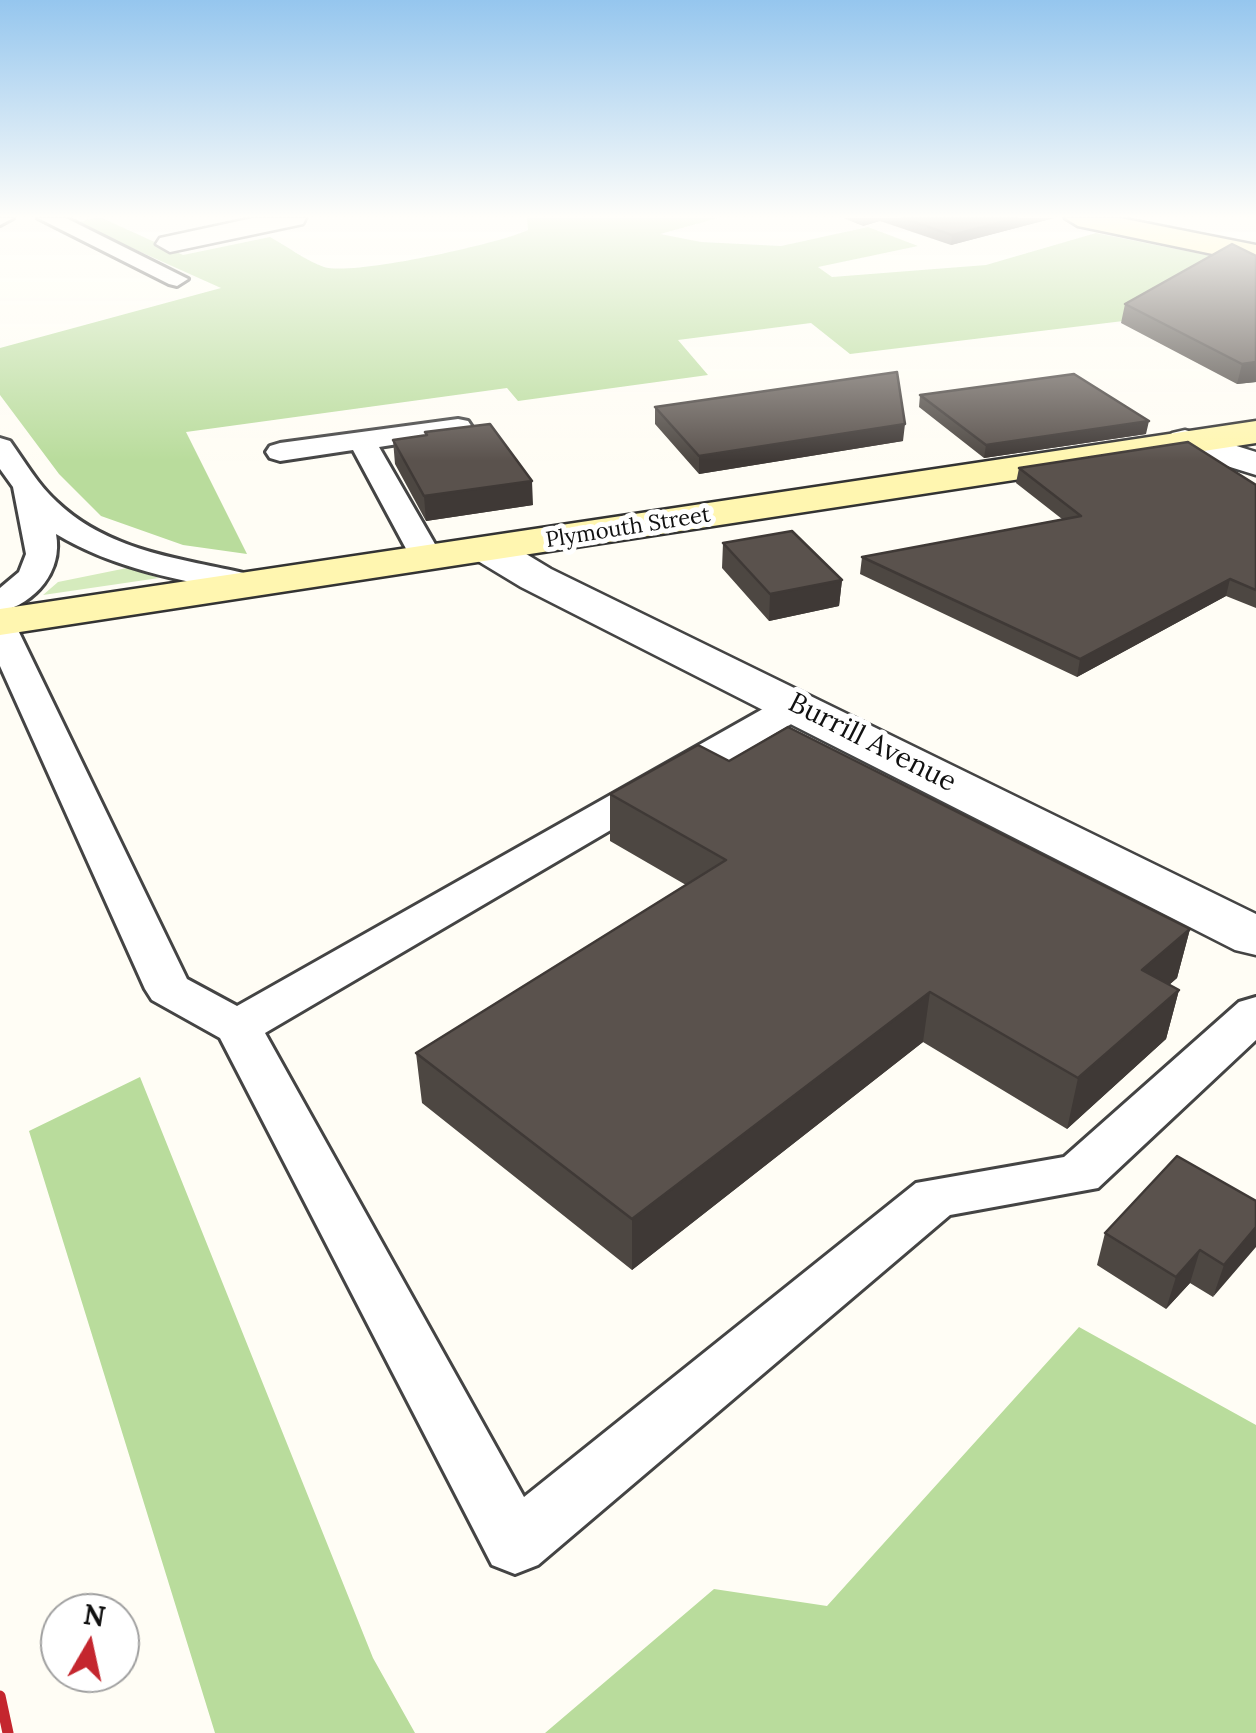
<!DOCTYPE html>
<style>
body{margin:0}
#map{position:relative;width:1256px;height:1733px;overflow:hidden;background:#fffdf5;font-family:Lora,serif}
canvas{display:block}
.north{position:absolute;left:40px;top:1593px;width:100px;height:100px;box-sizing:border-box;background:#fff;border:2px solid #a0a0a0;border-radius:50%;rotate:9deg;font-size:28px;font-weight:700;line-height:40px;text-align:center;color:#111}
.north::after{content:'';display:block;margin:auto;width:35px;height:45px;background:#c4262e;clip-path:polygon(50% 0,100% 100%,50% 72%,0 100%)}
</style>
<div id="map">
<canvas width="1256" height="1733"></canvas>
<div class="north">N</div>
</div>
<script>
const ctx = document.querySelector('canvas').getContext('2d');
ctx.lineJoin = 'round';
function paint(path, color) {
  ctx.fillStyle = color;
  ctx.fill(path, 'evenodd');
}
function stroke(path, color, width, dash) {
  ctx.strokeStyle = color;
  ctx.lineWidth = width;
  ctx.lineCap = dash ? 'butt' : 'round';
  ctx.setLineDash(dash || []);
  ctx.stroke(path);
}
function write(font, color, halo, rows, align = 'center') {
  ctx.font = font + ' Lora,serif';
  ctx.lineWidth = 10;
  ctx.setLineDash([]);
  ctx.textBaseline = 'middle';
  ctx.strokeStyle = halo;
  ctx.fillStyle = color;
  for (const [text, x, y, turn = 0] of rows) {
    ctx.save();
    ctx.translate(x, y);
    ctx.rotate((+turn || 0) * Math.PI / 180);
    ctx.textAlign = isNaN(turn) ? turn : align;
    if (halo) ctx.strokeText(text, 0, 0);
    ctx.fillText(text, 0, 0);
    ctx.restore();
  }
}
paint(new Path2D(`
 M 127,568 L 159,578 L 43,595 L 58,582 Z`), '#d5ebbd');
paint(new Path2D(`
 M 94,218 L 102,218 L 183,255 L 270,237 C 287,246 306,261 324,267 C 353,276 498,244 528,230 L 527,218 L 718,218 L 660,234 L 701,242 L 781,246 L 868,227 L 918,246 L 818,267 L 832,277 L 986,265 L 1096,233 L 1256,265 L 1256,305 L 850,354 L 811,323 L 678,340 L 708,375 L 518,401 L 507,388 L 186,432 L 247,554 L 183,545 L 101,516 L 59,474 L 0,395 L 0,348 L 221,288 L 76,223 Z
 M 140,1077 L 373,1658 L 415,1733 L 215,1733 L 29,1131 Z
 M 1079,1327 L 1256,1425 L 1256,1733 L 545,1733 L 714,1589 L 827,1606 Z`), '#b9dc9c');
const lane = new Path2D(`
 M 0,218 L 13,218 L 0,225 Z
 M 38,218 L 66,218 L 188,279 L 177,286 L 169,284 Z
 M 458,419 L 468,421 L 472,427 L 468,433 L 379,447 L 443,558 L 438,565 L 416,565 L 411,558 L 353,450 L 280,461 L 270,458 L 266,452 L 270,446 L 280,443 Z
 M 0,438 L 10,441 C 25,462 38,485 57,502 C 112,554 187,559 257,576 L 262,583 L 257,590 L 245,593 C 179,580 114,569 56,534 C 63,571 36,603 0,612 L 0,588 L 19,572 L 26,554 L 13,487 L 0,469 Z
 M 0,618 L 12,621 L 17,628 L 187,979 L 237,1006 L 784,697 L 797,694 L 810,697 L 816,705 L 810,713 L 265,1033 L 524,1497 L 916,1183 L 1064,1157 L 1239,1002 L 1256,997 L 1256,1040 L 1098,1188 L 950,1215 L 538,1565 L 515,1574 L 492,1565 L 220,1038 L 152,1000 L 145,989 L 0,666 Z`);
const street = new Path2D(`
 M 253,218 L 306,218 L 303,224 L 170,252 L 156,244 L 160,238 Z
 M 1185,430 L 1256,452 L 1256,475 L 1172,449 L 1167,441 L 1172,433 Z
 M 488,537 L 503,540 L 551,569 L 1256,914 L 1256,955 L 1235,950 L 521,587 L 473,558 L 467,549 L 473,540 Z`);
const secondary = new Path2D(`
 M 1065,218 L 1120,218 L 1256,245 L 1256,263 L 1078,226 Z
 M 1256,421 L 1256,443 L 0,635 L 0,609 Z`);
stroke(lane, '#444', 6);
stroke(street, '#444', 5);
stroke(secondary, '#333', 5);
paint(lane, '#fff');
paint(street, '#fff');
paint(secondary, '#fff6b0');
stroke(new Path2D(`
 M 0,1696 L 8,1733`), '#c4262e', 11);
paint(new Path2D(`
 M 843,218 L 1054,218 L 951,245 L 880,221 L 863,226 Z
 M 1256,256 L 1256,382 L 1237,384 L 1121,323 L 1125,304 Z
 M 920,395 L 1146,434 L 984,458 L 919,407 Z
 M 655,407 L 903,441 L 699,474 L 655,424 Z
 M 425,432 L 533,505 L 426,521 L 395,464 L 393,440 L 425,435 Z
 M 1019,468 L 1256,485 L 1256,608 L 1226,596 L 1077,677 L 860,574 L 862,557 L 1062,519 L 1016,483 Z
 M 723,543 L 842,580 L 839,606 L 769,621 L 722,568 Z
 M 729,761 L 1190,929 L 1177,978 L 1169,985 L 1179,990 L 1166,1039 L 1067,1129 L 923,1042 L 632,1270 L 422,1103 L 416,1053 L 686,885 L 610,841 L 610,794 Z
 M 1256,1201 L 1213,1297 L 1190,1283 L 1166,1309 L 1097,1265 L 1105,1233 Z`), '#4d4742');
paint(new Path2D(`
 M 863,218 L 881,218 L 880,221 L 863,226 Z
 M 1017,218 L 1054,218 L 951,245 L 952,235 Z
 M 1256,362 L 1256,382 L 1237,384 L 1242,364 Z
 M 1149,421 L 1146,434 L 984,458 L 986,445 Z
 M 905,424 L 903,441 L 699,474 L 699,456 Z
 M 532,481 L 533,505 L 426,521 L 424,496 Z
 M 1230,579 L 1226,596 L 1077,677 L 1080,659 Z
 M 842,580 L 839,606 L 769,621 L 770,594 Z
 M 1190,929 L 1177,978 L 1130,1019 L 1142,970 Z
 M 1179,990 L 1166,1039 L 1067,1129 L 1078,1078 Z
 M 930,992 L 923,1042 L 632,1270 L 632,1219 Z
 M 1256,1227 L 1256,1247 L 1213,1297 L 1224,1265 Z
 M 1200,1250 L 1190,1283 L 1166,1309 L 1176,1277 Z`), '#3f3936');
const building = new Path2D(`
 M 902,218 L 1017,218 L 952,235 Z
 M 1232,244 L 1256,256 L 1256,362 L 1242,364 L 1125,304 Z
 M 897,372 L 905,424 L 699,456 L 655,407 Z
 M 1074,374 L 1149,421 L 986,445 L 920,395 Z
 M 490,424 L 532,481 L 424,496 L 393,440 L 427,435 L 425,432 Z
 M 1188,442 L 1256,485 L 1256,590 L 1230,579 L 1080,659 L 862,557 L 1081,516 L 1019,468 Z
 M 792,531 L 842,580 L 770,594 L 723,543 Z
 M 788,727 L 1190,929 L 1142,970 L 1179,990 L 1078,1078 L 930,992 L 632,1219 L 416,1053 L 726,860 L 610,794 L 698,745 L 729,761 Z
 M 1177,1156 L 1256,1201 L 1256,1227 L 1224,1265 L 1200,1250 L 1176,1277 L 1105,1233 Z`);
paint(building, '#5a524d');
stroke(building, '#3f3936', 2.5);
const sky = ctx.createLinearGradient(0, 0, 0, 461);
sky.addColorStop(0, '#95c6ee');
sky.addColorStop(0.47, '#fffefa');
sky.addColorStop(1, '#fffefa00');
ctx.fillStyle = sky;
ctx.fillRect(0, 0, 1256, 461);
write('22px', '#111', '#fff', [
 ["Plymouth Street",628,528,-9]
]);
write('28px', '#111', '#fff', [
 ["Burrill Avenue",872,743,27]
]);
</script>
